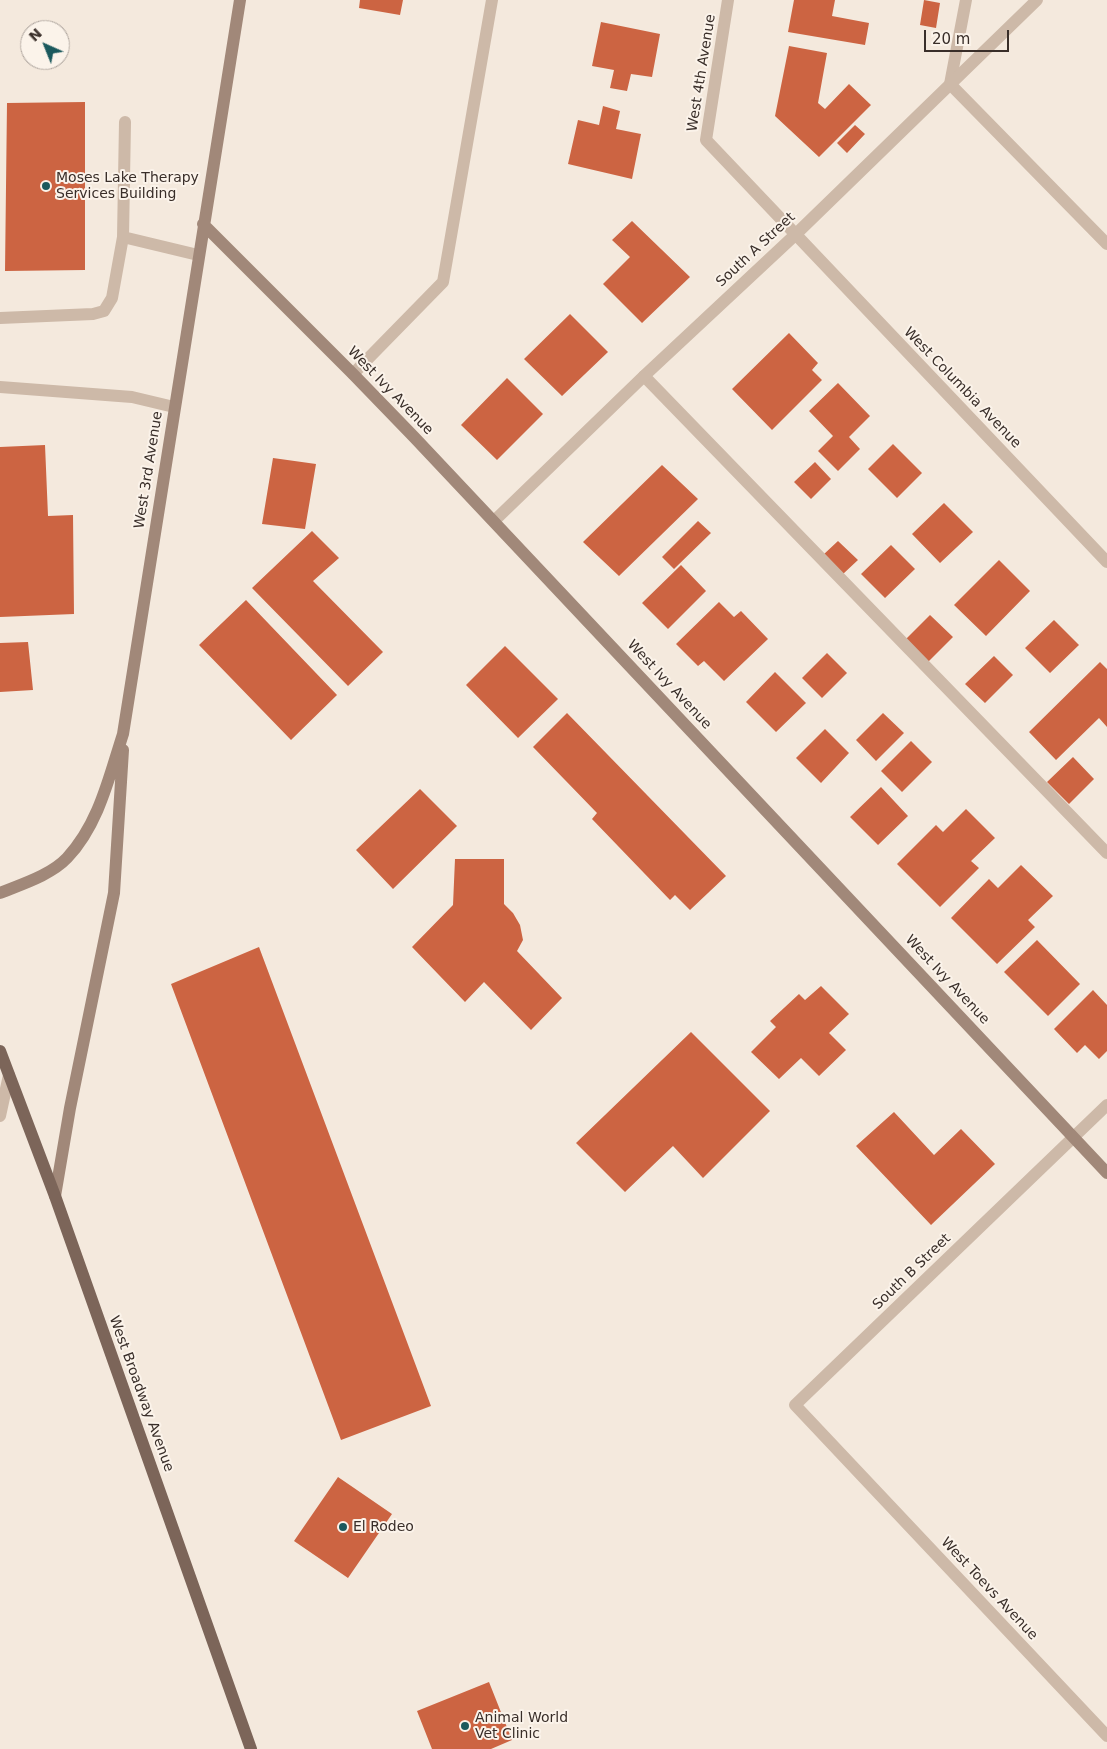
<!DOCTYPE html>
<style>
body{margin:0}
#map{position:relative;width:1107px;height:1749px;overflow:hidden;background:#f4e9dd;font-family:"DejaVu Sans",sans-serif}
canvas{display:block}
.north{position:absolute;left:20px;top:20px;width:50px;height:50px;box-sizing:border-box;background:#fbf3ea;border:1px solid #ada49d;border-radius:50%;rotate:316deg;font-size:14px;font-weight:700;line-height:20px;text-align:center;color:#392e29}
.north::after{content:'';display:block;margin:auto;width:18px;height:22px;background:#1b595d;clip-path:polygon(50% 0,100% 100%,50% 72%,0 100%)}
.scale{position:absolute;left:924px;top:30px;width:85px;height:22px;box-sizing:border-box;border:2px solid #392e29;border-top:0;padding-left:6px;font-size:15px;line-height:18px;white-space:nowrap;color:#392e29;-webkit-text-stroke:4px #fbf3ea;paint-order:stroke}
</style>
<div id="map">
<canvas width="1107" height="1749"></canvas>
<div class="north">N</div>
<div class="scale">20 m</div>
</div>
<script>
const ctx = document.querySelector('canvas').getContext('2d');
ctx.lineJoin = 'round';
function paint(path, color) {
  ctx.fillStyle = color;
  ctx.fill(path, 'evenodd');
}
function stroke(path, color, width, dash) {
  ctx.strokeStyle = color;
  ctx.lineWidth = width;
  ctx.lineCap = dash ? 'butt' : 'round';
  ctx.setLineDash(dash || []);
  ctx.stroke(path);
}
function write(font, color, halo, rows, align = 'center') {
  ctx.font = font + ' "DejaVu Sans",sans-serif';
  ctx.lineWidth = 4;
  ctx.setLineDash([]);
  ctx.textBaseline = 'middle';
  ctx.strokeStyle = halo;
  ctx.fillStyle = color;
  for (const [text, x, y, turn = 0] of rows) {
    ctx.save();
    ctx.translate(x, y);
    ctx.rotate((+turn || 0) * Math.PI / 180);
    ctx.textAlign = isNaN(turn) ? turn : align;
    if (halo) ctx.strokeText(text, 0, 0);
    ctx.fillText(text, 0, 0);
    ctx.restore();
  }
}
paint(new Path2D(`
 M 360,0 L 403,0 L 400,15 L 359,8 Z
 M 794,0 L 835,0 L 832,16 L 869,23 L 865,45 L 788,32 Z
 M 924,0 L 940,3 L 936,28 L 920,25 Z
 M 601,22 L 660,34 L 652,77 L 631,74 L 627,91 L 610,88 L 614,70 L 592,66 Z
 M 789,46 L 827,53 L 818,103 L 825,109 L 849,84 L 871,105 L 819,157 L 775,116 Z
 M 85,102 L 85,270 L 5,271 L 7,103 Z
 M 603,106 L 620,111 L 616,129 L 641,134 L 632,179 L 568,164 L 578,120 L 599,125 Z
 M 855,125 L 865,134 L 847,153 L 837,143 Z
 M 632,221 L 690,277 L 642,323 L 603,284 L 630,257 L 612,240 Z
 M 570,314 L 608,352 L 562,396 L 524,359 Z
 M 789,333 L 818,363 L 812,370 L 822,380 L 772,430 L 732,389 Z
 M 507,378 L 543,414 L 497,460 L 461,425 Z
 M 838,383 L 870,416 L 849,437 L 860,449 L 838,471 L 818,451 L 833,436 L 809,411 Z
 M 893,444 L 922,473 L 897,498 L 868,469 Z
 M 45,445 L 48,516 L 73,515 L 74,614 L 0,617 L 0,447 Z
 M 273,458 L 316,464 L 305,529 L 262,524 Z
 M 815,462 L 831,479 L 811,499 L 794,482 Z
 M 662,465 L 698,499 L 619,576 L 583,542 Z
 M 944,503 L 973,532 L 940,563 L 912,534 Z
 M 698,521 L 711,533 L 674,569 L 662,557 Z
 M 312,531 L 339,558 L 313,581 L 383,652 L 348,686 L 252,588 Z
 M 838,541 L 858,560 L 843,574 L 823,555 Z
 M 891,545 L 915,569 L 885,598 L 861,574 Z
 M 999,560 L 1030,591 L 986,636 L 954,605 Z
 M 681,565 L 706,591 L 668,629 L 642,603 Z
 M 246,600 L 337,695 L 291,740 L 199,645 Z
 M 719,602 L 734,617 L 741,611 L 768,639 L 724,681 L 704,661 L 698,666 L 676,644 Z
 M 930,615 L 953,637 L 928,662 L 905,640 Z
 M 1054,620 L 1079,645 L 1050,673 L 1025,648 Z
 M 28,642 L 33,690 L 0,692 L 0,643 Z
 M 505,646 L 558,699 L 518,738 L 466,685 Z
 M 827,653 L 847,673 L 822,698 L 802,678 Z
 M 994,656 L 1013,675 L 985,703 L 965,684 Z
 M 1100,662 L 1107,669 L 1107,727 L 1099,718 L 1056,760 L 1029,732 Z
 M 775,672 L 806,703 L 776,732 L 746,702 Z
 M 567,713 L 726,876 L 690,910 L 675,895 L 670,900 L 592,819 L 597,813 L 533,747 Z
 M 883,713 L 904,733 L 876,761 L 856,740 Z
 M 825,729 L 849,753 L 821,783 L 796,758 Z
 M 911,741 L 932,762 L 902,792 L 881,771 Z
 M 1073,757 L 1094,779 L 1069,804 L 1047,782 Z
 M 881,787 L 908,816 L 878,845 L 850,817 Z
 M 420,789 L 457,826 L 393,889 L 356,850 Z
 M 966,809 L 995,838 L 971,861 L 979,868 L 940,907 L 897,864 L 936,825 L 943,832 Z
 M 455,859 L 504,859 L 504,904 L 513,913 L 520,925 L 523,940 L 517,951 L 562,998 L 531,1030 L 484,982 L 465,1002 L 412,947 L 453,905 Z
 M 1021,865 L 1053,896 L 1028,920 L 1035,927 L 997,964 L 951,918 L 989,879 L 998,888 Z
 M 1037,940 L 1080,984 L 1048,1016 L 1004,972 Z
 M 259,947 L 431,1406 L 341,1440 L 171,984 Z
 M 821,986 L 849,1014 L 829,1033 L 846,1050 L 819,1076 L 801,1058 L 779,1079 L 751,1052 L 776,1027 L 770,1021 L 799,994 L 805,1000 Z
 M 1093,990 L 1107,1005 L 1107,1051 L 1099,1059 L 1085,1045 L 1077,1053 L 1054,1029 Z
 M 691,1032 L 770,1111 L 703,1178 L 673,1146 L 625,1192 L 576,1143 Z
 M 894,1112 L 934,1155 L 961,1129 L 995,1164 L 931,1225 L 856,1146 Z
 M 338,1477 L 392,1514 L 348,1578 L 294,1541 Z
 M 489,1682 L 512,1740 L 491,1749 L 432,1749 L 417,1711 Z`), '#cc6442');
stroke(new Path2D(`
 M 966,0 L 950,84 L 1107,244
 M 123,237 L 198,255
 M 0,318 L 93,314 L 104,311 L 112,298 L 123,237 L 125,122
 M 353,374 L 443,282 L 492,0
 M 644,376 L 1107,853
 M 0,387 L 132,397 L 174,407`), '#cdb9a8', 12);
stroke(new Path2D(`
 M 728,0 L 706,140 L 1107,562
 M 494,521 L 644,376 L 795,235 L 1037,0
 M 1107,1105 L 795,1405 L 1107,1736
 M 0,1116 L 9,1075`), '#cdb9a8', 12);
stroke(new Path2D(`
 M 203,224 L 353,374 L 414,437 L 1107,1173
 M 0,893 C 22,884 51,875 67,858 C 99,824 109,777 123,734 L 240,0
 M 55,1196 L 70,1108 L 114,893 L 123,750`), '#a18879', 12);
stroke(new Path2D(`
 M 0,1051 L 55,1196 L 251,1749`), '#7c6559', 12);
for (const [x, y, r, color] of [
 [46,186,5,"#1b595d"],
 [343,1527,5,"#1b595d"],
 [465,1726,5,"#1b595d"]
]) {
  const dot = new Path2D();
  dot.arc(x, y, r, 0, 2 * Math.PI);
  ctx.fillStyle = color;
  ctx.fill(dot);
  stroke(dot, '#fbf3ea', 2);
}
write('14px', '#392e29', '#fbf3ea', [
 ["West 4th Avenue",702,73,-81],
 ["South A Street",756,250,-43],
 ["West Columbia Avenue",962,388,46],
 ["West Ivy Avenue",390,391,46],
 ["West 3rd Avenue",149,470,-81],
 ["West Ivy Avenue",669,685,47],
 ["West Ivy Avenue",947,980,47],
 ["South B Street",912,1272,-44],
 ["West Broadway Avenue",141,1394,70],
 ["West Toevs Avenue",989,1589,47]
]);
write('14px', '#392e29', '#fbf3ea', [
 ["Moses Lake Therapy",56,178],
 ["Services Building",56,194],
 ["El Rodeo",353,1527],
 ["Animal World",475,1718],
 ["Vet Clinic",475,1734]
], 'left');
</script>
